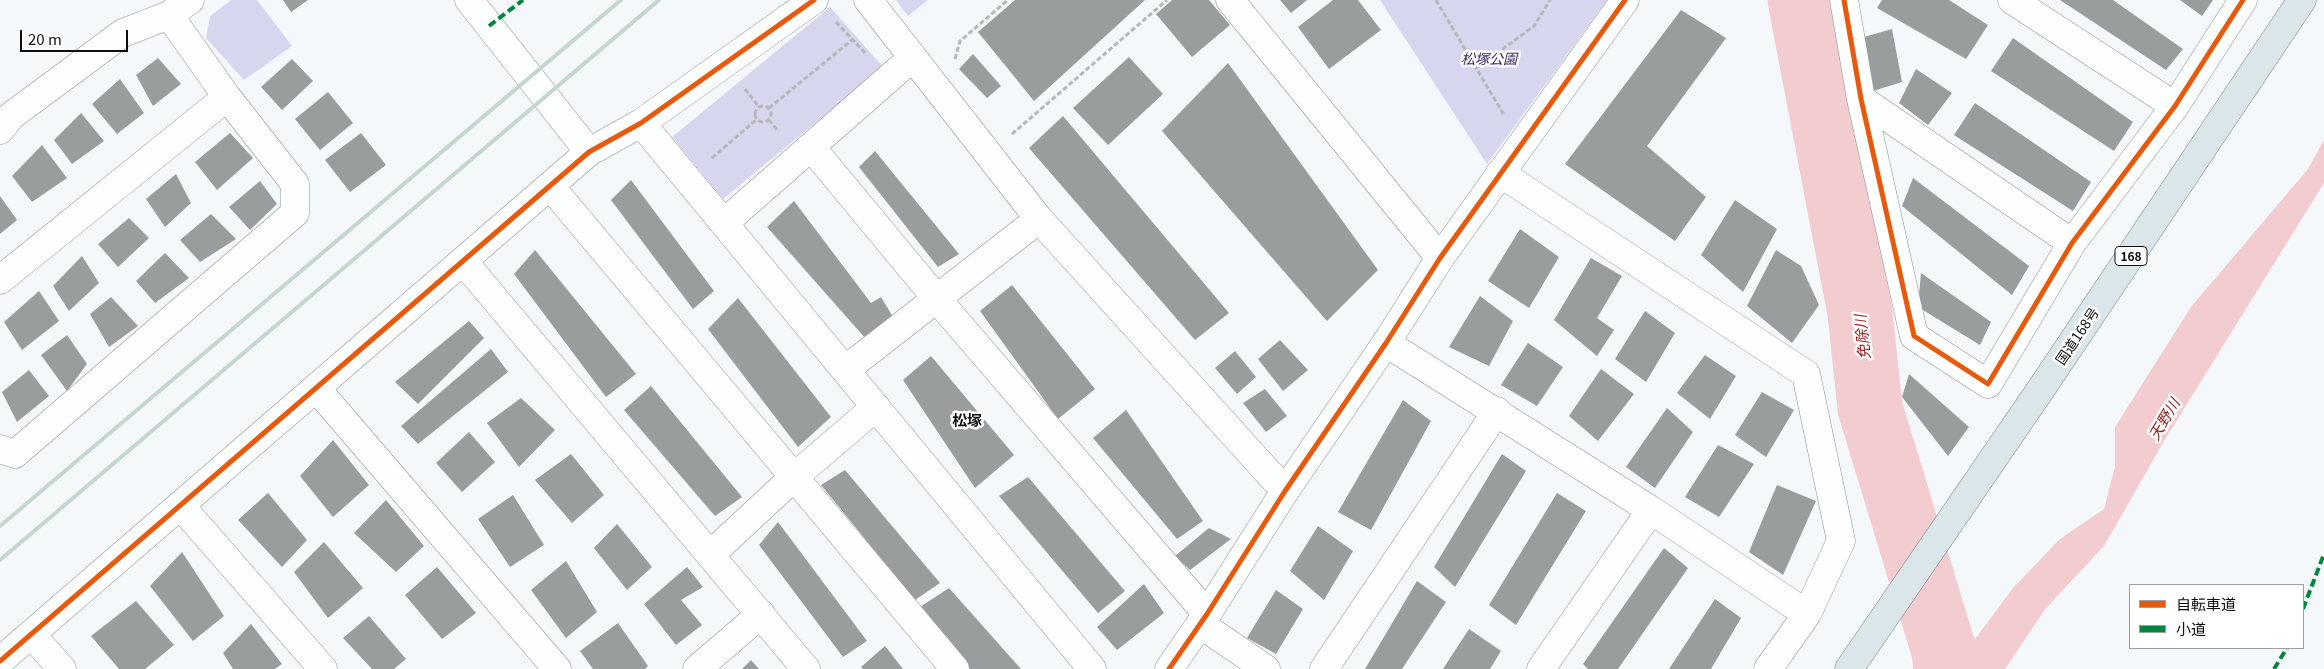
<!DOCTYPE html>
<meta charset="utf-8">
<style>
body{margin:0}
#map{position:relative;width:2324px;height:669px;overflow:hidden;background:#f4f8fb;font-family:Georgia,"Noto Sans JP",serif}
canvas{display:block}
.legend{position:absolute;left:2129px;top:584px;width:175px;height:65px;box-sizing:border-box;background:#fff;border:1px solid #9f9f9f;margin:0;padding:6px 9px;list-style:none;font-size:15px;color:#0e0e0e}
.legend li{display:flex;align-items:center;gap:10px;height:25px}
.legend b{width:25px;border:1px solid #9f9f9f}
.scale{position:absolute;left:20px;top:30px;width:108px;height:22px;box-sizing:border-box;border:2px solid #0e0e0e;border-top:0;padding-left:6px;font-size:15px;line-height:18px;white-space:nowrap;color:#0e0e0e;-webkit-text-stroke:4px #fff;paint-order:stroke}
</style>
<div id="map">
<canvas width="2324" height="669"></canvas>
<ul class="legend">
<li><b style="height:6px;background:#e8590c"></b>自転車道</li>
<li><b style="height:6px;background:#00873e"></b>小道</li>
</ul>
<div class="scale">20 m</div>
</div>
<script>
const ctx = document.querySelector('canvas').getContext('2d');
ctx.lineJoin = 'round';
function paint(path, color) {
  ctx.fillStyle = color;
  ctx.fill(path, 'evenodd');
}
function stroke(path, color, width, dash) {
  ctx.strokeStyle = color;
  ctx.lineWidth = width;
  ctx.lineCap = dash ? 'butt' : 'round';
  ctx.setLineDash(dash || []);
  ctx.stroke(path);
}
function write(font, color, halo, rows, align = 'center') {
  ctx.font = font + ' Georgia,"Noto Sans JP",serif';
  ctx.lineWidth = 5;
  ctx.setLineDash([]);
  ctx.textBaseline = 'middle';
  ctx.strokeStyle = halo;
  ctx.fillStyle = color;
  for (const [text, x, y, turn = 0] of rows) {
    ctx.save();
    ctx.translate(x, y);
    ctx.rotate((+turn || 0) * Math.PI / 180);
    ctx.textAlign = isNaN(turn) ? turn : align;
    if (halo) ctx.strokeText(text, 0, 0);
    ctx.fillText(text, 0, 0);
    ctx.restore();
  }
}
paint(new Path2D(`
 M 231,0 L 257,0 L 292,46 L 244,80 L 206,38 L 210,16 Z
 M 896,0 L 928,0 L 908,16 Z
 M 1380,0 L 1607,0 L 1487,164 Z
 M 830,7 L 883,67 L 723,199 L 672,137 Z`), '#d6d7ef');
paint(new Path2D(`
 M 2324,140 L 2324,183 L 2164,441 L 2104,546 L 2046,608 L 2005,669 L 1921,669 L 1920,647 L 1927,633 L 1889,523 L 1879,473 L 1880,432 L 1955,637 L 1970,646 L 2013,588 L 2060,539 L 2104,509 L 2115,467 L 2115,427 L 2191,307 L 2308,169 Z`), '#f3cccf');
stroke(new Path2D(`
 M 1800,0 L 1860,313 L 1870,408 L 1944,651 L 1946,669`), '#f3cccf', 65);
paint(new Path2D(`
 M 283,0 L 308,0 L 291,12 Z
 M 1015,0 L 1145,0 L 1034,101 L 978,32 Z
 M 1172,0 L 1209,0 L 1230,25 L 1192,57 L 1156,14 Z
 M 1280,0 L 1307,0 L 1291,13 Z
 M 1333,0 L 1358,0 L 1381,30 L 1329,69 L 1298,27 Z
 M 1882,0 L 1949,0 L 1988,25 L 1966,59 L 1877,8 Z
 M 2060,0 L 2113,0 L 2183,49 L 2166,70 Z
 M 2180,0 L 2213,0 L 2202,16 Z
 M 1681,10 L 1726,38 L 1647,146 L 1706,197 L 1675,241 L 1565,164 Z
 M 1892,29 L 1902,82 L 1873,91 L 1864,37 Z
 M 2013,38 L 2133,122 L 2114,151 L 1991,71 Z
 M 973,54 L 1001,86 L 987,98 L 959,69 Z
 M 1129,57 L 1163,94 L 1108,145 L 1073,108 Z
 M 158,58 L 181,84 L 153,106 L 136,75 Z
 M 292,59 L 313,81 L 282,110 L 261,87 Z
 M 1228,63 L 1378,270 L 1327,321 L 1162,131 Z
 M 1916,69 L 1952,93 L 1928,125 L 1899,103 Z
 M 120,79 L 144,113 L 117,134 L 92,104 Z
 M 328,92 L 353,123 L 320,150 L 295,119 Z
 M 1975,103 L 2091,182 L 2073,211 L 1954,135 Z
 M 81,113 L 104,141 L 72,164 L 54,140 Z
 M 1063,116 L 1229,313 L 1195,340 L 1029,148 Z
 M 230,133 L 253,158 L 217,190 L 195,162 Z
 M 361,133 L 386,165 L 350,192 L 325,160 Z
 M 42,145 L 67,178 L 32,202 L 12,176 Z
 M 875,151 L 959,254 L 938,267 L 859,167 Z
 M 176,174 L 191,203 L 165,227 L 146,199 Z
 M 1913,178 L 2029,266 L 2012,295 L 1902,206 Z
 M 631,180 L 714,291 L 693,309 L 611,200 Z
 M 260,181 L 277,204 L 250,230 L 229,207 Z
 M 0,196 L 17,220 L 0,234 Z
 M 1735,200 L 1777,229 L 1743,292 L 1701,255 Z
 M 794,201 L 871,303 L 881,297 L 893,317 L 866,339 L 767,227 Z
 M 211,214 L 236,239 L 200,262 L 180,240 Z
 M 129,218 L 149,238 L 118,267 L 98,244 Z
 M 1520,229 L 1559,257 L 1529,308 L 1488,281 Z
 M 535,250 L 636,374 L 606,397 L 514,274 Z
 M 1776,250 L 1801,266 L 1819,305 L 1792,343 L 1747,306 Z
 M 165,253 L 189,278 L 155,303 L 136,281 Z
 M 82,256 L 99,283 L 69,311 L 53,286 Z
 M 1591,258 L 1622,276 L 1597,318 L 1614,330 L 1597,356 L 1554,320 Z
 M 1921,273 L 1991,322 L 1980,345 L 1918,307 Z
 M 1012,285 L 1095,389 L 1058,419 L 980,311 Z
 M 39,291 L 59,321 L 22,350 L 4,322 Z
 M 1480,296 L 1513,321 L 1489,366 L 1449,347 Z
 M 111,297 L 138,326 L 109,347 L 90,314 Z
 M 738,298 L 831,417 L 798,447 L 708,329 Z
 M 1645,311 L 1675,333 L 1646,382 L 1615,359 Z
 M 469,321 L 484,338 L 418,404 L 395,382 Z
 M 67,335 L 87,364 L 67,391 L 41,355 Z
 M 1280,340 L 1308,370 L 1283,391 L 1258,359 Z
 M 1528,343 L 1563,367 L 1537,406 L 1501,385 Z
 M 491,349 L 508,372 L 418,444 L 401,426 Z
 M 1235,351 L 1256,377 L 1237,394 L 1215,368 Z
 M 1705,355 L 1736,376 L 1710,419 L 1677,393 Z
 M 931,356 L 1014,455 L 975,488 L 903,380 Z
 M 1601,369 L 1634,394 L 1598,441 L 1569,416 Z
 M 29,370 L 49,396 L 17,422 L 2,392 Z
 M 1909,374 L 1969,427 L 1948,456 L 1902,397 Z
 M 651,386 L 742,497 L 715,516 L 624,410 Z
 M 1265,389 L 1287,416 L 1266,432 L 1243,403 Z
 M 1762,392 L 1794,410 L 1766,457 L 1735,435 Z
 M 521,398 L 555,430 L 519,467 L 487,423 Z
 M 1403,400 L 1431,421 L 1371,530 L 1338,512 Z
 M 1667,408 L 1693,432 L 1655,488 L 1626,467 Z
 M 1126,410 L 1203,521 L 1177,539 L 1093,438 Z
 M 469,432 L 495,462 L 462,492 L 436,463 Z
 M 333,440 L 369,485 L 333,517 L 300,476 Z
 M 1718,445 L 1754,464 L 1719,517 L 1685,497 Z
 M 571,454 L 604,495 L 572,523 L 535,480 Z
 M 1502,454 L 1526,471 L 1455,587 L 1434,567 Z
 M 845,470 L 940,583 L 915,600 L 821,485 Z
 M 1028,477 L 1125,591 L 1098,613 L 999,496 Z
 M 1777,485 L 1816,501 L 1783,575 L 1749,552 Z
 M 268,493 L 307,540 L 282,567 L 238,520 Z
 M 1557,493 L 1586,511 L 1516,625 L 1489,605 Z
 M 513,495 L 544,545 L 510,567 L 478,519 Z
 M 386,500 L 424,546 L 396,572 L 354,533 Z
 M 778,522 L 867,641 L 843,657 L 759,545 Z
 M 617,524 L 652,567 L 627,590 L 594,548 Z
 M 1318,526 L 1353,551 L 1324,600 L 1290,571 Z
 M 1209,528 L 1231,539 L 1190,570 L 1175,556 Z
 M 324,542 L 363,588 L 328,618 L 294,572 Z
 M 1664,548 L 1688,568 L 1618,669 L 1588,669 L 1583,664 Z
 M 182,552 L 224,616 L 193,641 L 150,586 Z
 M 566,561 L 597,612 L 566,638 L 531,590 Z
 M 437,567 L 476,613 L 442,639 L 405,595 Z
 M 687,567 L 703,587 L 681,600 L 702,625 L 676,645 L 644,604 Z
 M 1417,581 L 1446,602 L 1402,669 L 1365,669 Z
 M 1144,584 L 1164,613 L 1117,650 L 1097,627 Z
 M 949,588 L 1021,669 L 970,669 L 920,607 Z
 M 1276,590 L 1303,609 L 1276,654 L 1247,638 Z
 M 1715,599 L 1741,618 L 1711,669 L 1669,669 Z
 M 136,601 L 174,645 L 145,669 L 119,669 L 91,636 Z
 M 369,616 L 406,659 L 394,669 L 372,669 L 343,638 Z
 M 618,623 L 648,666 L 645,669 L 593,669 L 580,651 Z
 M 251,624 L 282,664 L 275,669 L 233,669 L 223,653 Z
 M 1469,629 L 1501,651 L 1490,669 L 1443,669 Z
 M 885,646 L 903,669 L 863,669 L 861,667 Z
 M 751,660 L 759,669 L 742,669 Z`), '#999d9e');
const minor = new Path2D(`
 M 469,0 L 589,152
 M 868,0 L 1039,219 L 1285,491
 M 1230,0 L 1440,258
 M 1844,0 L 1861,99 L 1914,336 L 1988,384 L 2072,243 L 2175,106 L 2243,0
 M 2012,0 L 2175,106
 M 1861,99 L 2072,243
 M 641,123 L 1092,669
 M 0,130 L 11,116 L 123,33 L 169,15
 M 811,147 L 937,299 L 1207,614
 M 1500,173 L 1806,374 L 1841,541 L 1807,614 L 1768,669
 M 550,186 L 955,669
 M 724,223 L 912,58
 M 463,261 L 806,669
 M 0,280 L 227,97 L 169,15 L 190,0
 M 1386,343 L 1651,510 L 1807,614
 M 845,370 L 1039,219
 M 316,388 L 557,669
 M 0,449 L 15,454 L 295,213 L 295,184 L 227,97
 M 180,505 L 323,669
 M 710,555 L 794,477 L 876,407
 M 1200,624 L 1266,669
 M 31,634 L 62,669
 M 0,661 L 589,152 L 641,123 L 814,0
 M 697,669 L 761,614
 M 1324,669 L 1497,411
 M 1541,669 L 1651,510`);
const tertiary = new Path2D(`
 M 1169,669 L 1207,614 L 1285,491 L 1386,343 L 1440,258 L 1625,0`);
const trunk = new Path2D(`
 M 1849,669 L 2041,389 L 2302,0`);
stroke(minor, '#929395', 29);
stroke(tertiary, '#929395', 29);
stroke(trunk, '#7f8182', 29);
stroke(new Path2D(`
 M 1436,0 L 1504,115
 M 836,22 L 866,54
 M 955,59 L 960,41 L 1008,0
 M 1478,67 L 1534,26 L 1550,0
 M 745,89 L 759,107
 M755 114a8 8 0 1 1 16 0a8 8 0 1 1-16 0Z
 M 769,108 L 852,40
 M 769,120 L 778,131
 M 1012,134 L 1167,0
 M 712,158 L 757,119`), '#b7b7b8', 3, [5, 2.5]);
stroke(minor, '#fdfefe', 28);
stroke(tertiary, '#fdfefe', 28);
stroke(trunk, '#dae6ea', 28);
stroke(new Path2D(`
 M 0,526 L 621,0
 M 0,560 L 659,0`), '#c5d6cf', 4);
stroke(new Path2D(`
 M 489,26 L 523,0
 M 2303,609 L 2324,554
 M 2274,669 L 2287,648`), '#00873e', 4, [8, 4]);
stroke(new Path2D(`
 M 1844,0 L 1861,99 L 1914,336 L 1988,384 L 2072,243 L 2175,106 L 2243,0
 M 0,661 L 589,152 L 641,123 L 814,0
 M 1169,669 L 1207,614 L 1285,491 L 1386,343 L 1440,258 L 1625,0`), '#e8590c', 5);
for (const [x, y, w] of [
 [2131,256,32]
]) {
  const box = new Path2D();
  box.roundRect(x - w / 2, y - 9.5, w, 19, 4);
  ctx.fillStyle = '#fff';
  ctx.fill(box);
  stroke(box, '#0e0e0e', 1);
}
write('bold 12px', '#0e0e0e', null, [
 ["168",2131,256]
]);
write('italic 14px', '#392362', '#fff', [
 ["松塚公園",1489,59]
]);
write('14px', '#0e0e0e', '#fff', [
 ["国道168号",2077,336,-56]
]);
write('italic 15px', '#982020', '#fff', [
 ["免除川",1862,337,-96],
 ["天野川",2164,419,-59]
]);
write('bold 15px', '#0e0e0e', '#fff', [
 ["松塚",967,420]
]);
</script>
